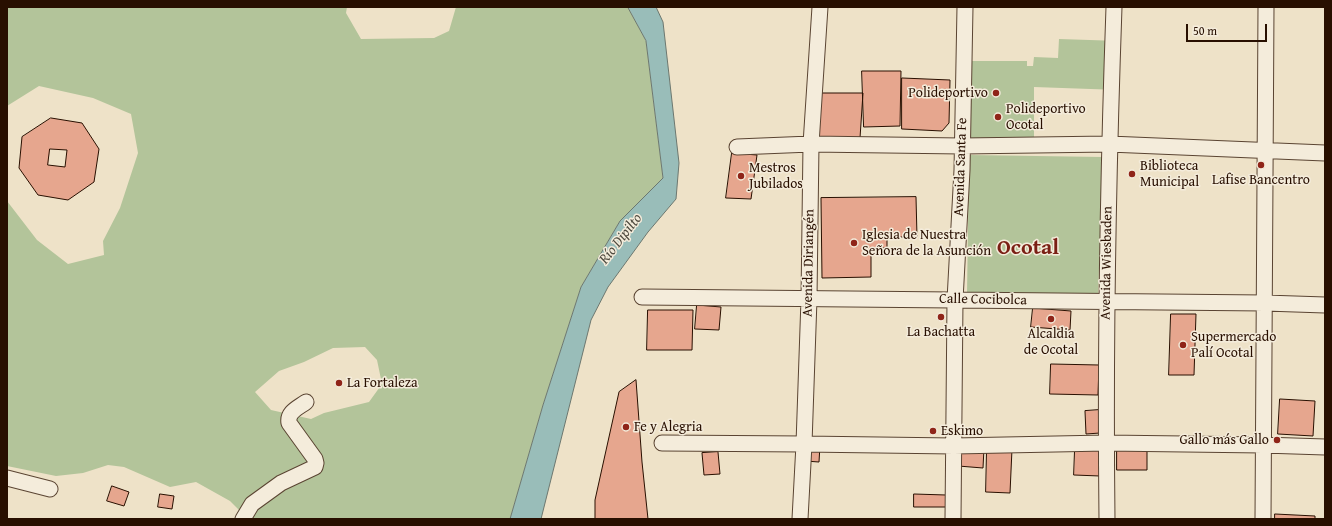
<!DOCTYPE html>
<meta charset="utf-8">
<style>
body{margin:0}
#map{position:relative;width:1332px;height:526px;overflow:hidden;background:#eee2c8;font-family:"Gentium Book Plus",serif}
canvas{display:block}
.frame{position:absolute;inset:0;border:8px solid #280f00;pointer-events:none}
.scale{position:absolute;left:1186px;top:24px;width:81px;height:18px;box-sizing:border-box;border:2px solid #280f00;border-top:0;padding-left:5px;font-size:12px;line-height:14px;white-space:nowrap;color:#280f00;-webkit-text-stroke:3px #f4ecdb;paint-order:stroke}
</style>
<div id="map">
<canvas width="1332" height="526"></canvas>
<div class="frame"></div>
<div class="scale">50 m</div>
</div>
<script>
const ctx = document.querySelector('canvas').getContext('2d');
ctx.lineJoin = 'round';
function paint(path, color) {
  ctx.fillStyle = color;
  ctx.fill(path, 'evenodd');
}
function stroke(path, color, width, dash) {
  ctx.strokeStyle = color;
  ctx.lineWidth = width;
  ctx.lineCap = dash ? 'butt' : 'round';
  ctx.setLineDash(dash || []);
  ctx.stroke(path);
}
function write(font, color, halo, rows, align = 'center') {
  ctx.font = font + ' "Gentium Book Plus",serif';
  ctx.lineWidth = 3;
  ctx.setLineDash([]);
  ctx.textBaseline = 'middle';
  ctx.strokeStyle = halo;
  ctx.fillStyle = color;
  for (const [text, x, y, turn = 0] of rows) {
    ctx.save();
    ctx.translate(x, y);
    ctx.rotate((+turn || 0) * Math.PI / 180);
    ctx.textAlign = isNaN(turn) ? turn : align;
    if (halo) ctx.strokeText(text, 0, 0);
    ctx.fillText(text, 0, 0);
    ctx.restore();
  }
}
paint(new Path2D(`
 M 7,7 L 347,7 L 346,13 L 361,39 L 434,38 L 449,31 L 456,7 L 628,7 L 646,41 L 663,178 L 620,221 L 581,287 L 543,405 L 510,519 L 248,519 L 230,501 L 196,482 L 170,487 L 124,467 L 108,465 L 83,473 L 56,476 L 7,466 L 7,201 L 37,240 L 68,264 L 104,255 L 103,241 L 120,208 L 138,153 L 131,114 L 93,98 L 39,86 L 7,106 ZM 365,347 L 377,360 L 382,384 L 369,402 L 324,413 L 311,419 L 271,410 L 255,392 L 279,371 L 304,362 L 333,348 Z
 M 1059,39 L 1120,41 L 1119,90 L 1034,87 L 1034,146 L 962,146 L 965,61 L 1027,61 L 1027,66 L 1033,66 L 1034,57 L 1058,58 Z
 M 969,155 L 1103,157 L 1098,296 L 967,295 Z`), '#b3c49a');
const water = new Path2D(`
 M 628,7 L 656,7 L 663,22 L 679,163 L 676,199 L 648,232 L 608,287 L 591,320 L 541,519 L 510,519 L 543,405 L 581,287 L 620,221 L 663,178 L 646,41 Z`);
paint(water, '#99bdb9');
stroke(water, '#6c776f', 1);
const building = new Path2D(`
 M 862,71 L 901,71 L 900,126 L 864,127 Z
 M 902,78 L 950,80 L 949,123 L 942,131 L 902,129 Z
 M 819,93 L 863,93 L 860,138 L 817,137 Z
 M 51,118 L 82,123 L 99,149 L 94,182 L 68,200 L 38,195 L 19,168 L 22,137 ZM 50,149 L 67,150 L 65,167 L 48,165 Z
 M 732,153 L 757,155 L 751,199 L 726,198 Z
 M 916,197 L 917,237 L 887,237 L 887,248 L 871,248 L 871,277 L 822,278 L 821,198 Z
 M 697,305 L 721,307 L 719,330 L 695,329 Z
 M 1033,308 L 1071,311 L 1070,330 L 1031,327 Z
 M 648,310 L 693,310 L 692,350 L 647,350 Z
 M 1171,314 L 1196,314 L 1194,375 L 1169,375 Z
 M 1051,364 L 1099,365 L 1098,395 L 1050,394 Z
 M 636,380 L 642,462 L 648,519 L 595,519 L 595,500 L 619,392 Z
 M 1280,399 L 1315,401 L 1313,436 L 1278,434 Z
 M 1099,410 L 1100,433 L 1086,434 L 1085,411 Z
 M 806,444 L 820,445 L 819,462 L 805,461 Z
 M 959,447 L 984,448 L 983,468 L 958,466 Z
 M 987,448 L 1012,449 L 1010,493 L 986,492 Z
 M 1075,449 L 1101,450 L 1100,476 L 1074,475 Z
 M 1117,450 L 1147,450 L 1147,470 L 1117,470 Z
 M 718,452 L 720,474 L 704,475 L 702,453 Z
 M 112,486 L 129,492 L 124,506 L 107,501 Z
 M 160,494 L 174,496 L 172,509 L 158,507 Z
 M 914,494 L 946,495 L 946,507 L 914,507 Z
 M 1275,514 L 1315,516 L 1315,519 L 1275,519 Z`);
paint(building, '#e6a68e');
stroke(building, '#280f00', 1);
const minor = new Path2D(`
 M 737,147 L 811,144 L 962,146 L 1109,144 L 1325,153
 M 642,297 L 1265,303 L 1325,305
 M 662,443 L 804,444 L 954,446 L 1106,443 L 1263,445 L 1325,447
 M 7,478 L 50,489
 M 243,519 L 252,504 L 281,483 L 315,467 L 316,463 L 315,459 L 289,423 C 287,412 298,408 306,402
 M 800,519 L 804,444 L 809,299 L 811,144 L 820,7
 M 953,519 L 955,300 L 962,170 L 965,7
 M 1107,519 C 1105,348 1108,178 1114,7
 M 1263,519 L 1266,7`);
stroke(minor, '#5a4432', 17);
stroke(minor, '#f4ecdb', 15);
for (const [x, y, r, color] of [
 [996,93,4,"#8f2418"],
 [998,117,4,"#8f2418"],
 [1261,165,4,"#8f2418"],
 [1132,174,4,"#8f2418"],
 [741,176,4,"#8f2418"],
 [854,243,4,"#8f2418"],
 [941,317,4,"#8f2418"],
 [1051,319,4,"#8f2418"],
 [1183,345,4,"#8f2418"],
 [339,383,4,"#8f2418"],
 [626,427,4,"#8f2418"],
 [933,431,4,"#8f2418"],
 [1277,440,4,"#8f2418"]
]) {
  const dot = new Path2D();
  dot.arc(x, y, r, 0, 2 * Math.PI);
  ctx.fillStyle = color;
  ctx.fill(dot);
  stroke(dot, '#f4ecdb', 1.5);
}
write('14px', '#280f00', '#f4ecdb', [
 ["Polideportivo",988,93,"right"],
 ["Polideportivo",1006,109],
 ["Ocotal",1006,125],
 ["Biblioteca",1140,166],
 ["Municipal",1140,182],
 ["Mestros",749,168],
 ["Jubilados",749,184],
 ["Lafise Bancentro",1261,180,"center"],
 ["Iglesia de Nuestra",862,235],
 ["Señora de la Asunción",862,251],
 ["La Bachatta",941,332,"center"],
 ["Alcaldia",1051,334,"center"],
 ["de Ocotal",1051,350,"center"],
 ["Supermercado",1191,337],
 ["Palí Ocotal",1191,353],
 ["La Fortaleza",347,383],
 ["Fe y Alegria",634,427],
 ["Eskimo",941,431],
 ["Gallo más Gallo",1269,440,"right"]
], 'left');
write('14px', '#280f00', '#f4ecdb', [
 ["Avenida Santa Fe",961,167,-88],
 ["Avenida Diriangén",809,263,-89],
 ["Avenida Wiesbaden",1107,263,-89],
 ["Calle Cocibolca",983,300,1]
]);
write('italic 15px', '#504c41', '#f4ecdb', [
 ["Río Dipilto",621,239,-52]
]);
write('bold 22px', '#7a1f14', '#f4ecdb', [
 ["Ocotal",1028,248]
]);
</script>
